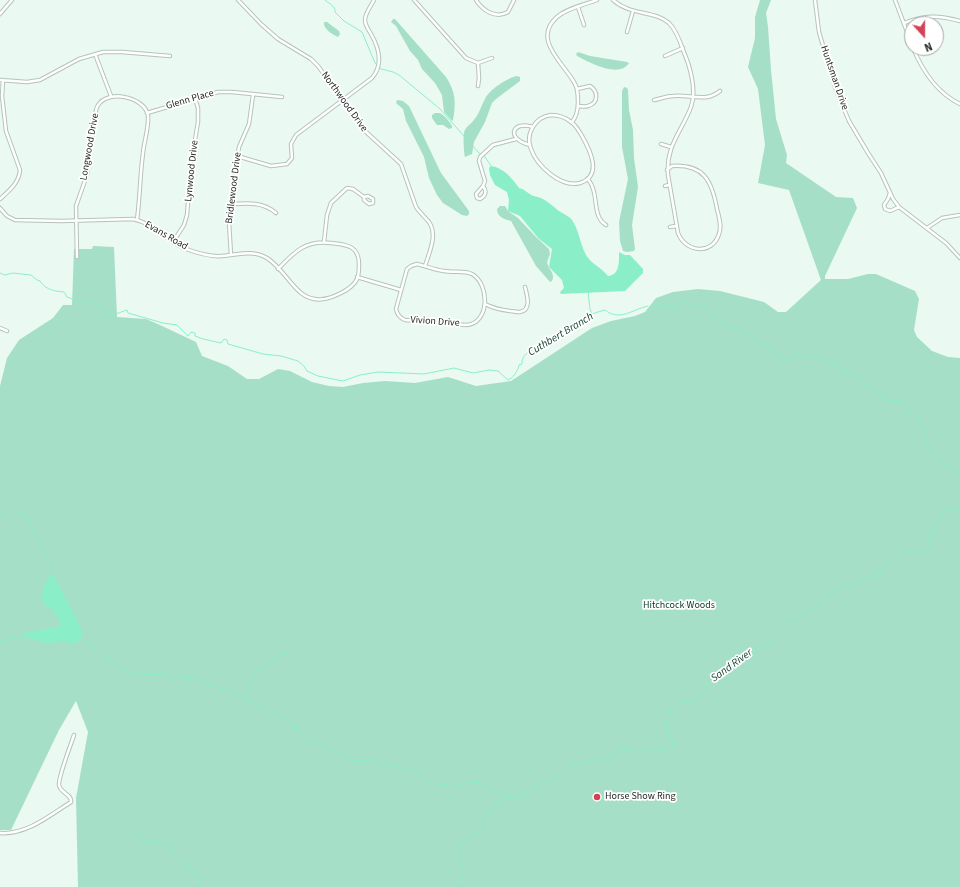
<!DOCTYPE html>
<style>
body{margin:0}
#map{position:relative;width:960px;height:887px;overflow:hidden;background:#eaf9f2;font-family:"Source Sans 3",sans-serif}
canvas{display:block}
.north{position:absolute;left:904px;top:16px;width:40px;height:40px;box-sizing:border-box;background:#fff;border:1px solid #a5a7a5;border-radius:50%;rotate:159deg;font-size:11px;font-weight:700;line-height:16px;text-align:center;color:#1d221f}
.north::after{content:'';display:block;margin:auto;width:14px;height:18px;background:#d34357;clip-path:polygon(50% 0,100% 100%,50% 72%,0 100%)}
</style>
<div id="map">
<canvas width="960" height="887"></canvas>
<div class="north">N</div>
</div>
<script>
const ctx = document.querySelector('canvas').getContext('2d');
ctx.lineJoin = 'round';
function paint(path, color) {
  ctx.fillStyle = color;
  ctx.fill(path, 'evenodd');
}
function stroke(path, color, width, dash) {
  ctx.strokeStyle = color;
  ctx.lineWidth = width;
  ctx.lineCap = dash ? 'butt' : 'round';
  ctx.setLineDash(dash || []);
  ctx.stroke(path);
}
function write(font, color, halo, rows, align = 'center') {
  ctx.font = font + ' "Source Sans 3",sans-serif';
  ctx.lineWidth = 3.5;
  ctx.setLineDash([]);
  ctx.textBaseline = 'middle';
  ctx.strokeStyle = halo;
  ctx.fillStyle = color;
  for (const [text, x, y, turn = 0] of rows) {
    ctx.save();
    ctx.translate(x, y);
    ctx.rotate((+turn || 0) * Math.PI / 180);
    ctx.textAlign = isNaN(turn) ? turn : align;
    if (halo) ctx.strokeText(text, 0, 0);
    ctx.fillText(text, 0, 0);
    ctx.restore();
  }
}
paint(new Path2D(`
 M 760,0 L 771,0 L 766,13 L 768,27 L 771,70 L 776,119 L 787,155 L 786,163 L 836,197 L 853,198 L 857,208 L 825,276 L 825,279 L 848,279 L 868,274 L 876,274 L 915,291 L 919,299 L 914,330 L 917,337 L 932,351 L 948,357 L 960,358 L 960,887 L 78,887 L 76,798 L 88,732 L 76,701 L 59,730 L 11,830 L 0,830 L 0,386 L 7,358 L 19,340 L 53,318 L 63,305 L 72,305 L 74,249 L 92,249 L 93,246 L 114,247 L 117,317 L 146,319 L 160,325 L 196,342 L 202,356 L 228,366 L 247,379 L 259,379 L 278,369 L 290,371 L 312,382 L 329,386 L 343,387 L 363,383 L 385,381 L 415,383 L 448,377 L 476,386 L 511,381 L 592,328 L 611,321 L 635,316 L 645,312 L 656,298 L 673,292 L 698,289 L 720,291 L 764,302 L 778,312 L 786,312 L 821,280 L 789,190 L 758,183 L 765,145 L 758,89 L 748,67 L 755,38 L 755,17 Z
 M 393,19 L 395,19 L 446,77 C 456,92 456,103 453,120 L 452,121 L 444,112 L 442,95 L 435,83 L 422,69 L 418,60 L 410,51 L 396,26 L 391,22 Z
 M 324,22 L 327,22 L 339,31 L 340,34 L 338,37 C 332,34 323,29 324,22 Z
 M 578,52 L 590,56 L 627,62 L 629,63 C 619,79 589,62 577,56 L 576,54 Z
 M 517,76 L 520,77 L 520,81 L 496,99 L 492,103 L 485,122 L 474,142 L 472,154 L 465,157 C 464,154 463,135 464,133 C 465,127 470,125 473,121 C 479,115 481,106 485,99 C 489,90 507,78 517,76 Z
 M 624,87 L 627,88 L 628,90 L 629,110 L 633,130 L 634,158 L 638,187 L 632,225 L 635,249 L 634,251 L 627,252 L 623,251 L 620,241 L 619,222 L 628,179 L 622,147 L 622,91 Z
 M 397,100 L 403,101 L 409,106 L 441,173 L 469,211 L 469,214 L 467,216 L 462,215 L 443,203 L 437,195 L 429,178 L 424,157 L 406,121 L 403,109 L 396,103 Z
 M 435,113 L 440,113 C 445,116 449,121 452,126 L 452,128 L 449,129 L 443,125 L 437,125 L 432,118 L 432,115 Z
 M 500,206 L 505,206 L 508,211 L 518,218 L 537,238 L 549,249 L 550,254 L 547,262 C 548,269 556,274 552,281 L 550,282 L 536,266 L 511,221 C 504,219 497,217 497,209 Z`), '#a6dfc7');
paint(new Path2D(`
 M 491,166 C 504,168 512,178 519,188 C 524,189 526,192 530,194 C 533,197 537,196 541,198 C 550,202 556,210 564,214 C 567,216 570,217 572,220 C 579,230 580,244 586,255 C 591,264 601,267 608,276 C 620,275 619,262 619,252 L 625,255 L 630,255 L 643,269 L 643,273 L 625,291 L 561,294 L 560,292 L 564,288 L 562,280 L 549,267 L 552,249 L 539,239 L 520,216 L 508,211 L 509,200 L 507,192 L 495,185 L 490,175 L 489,168 Z
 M 52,573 L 75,615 L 83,634 L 76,644 L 66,641 L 45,643 L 24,636 L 24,633 L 61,626 C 60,617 52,608 44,604 L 41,597 L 45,584 Z`), '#8aefc8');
stroke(new Path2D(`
 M 325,0 C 328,3 333,5 335,9 L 335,12 L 344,21 L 362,32 L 375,63 L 381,69 L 393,72 L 399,75 L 440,109 L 479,153 L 485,157 L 491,166
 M 0,273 L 5,275 L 13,273 L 31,275 L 37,280 L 40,281 C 46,290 54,291 64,292 L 67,297 L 82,302 L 89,300 C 95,306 104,305 106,314 C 114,316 120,312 127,310 L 128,313 L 163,323 L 177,325 L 188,336 L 191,332 L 195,333 L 195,336 L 203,339 L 221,343 L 224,339 L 227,340 L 228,344 L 263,354 L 281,356 L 298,361 L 304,366 L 307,371 L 318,376 L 343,381 L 360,375 L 378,372 L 424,374 L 454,368 L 473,373 L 489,370 L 498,371 L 508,380 C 513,378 518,371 519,365 L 522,364 C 521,349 544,347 553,341 C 558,339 561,334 565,331 C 576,322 591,313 605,310 C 620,322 633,309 648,306
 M 588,292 L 590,309 L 592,314
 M 652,306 L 656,304 L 660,304 L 661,306 C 667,305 672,308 678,307 L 680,304 L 684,302 L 705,309 L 716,317 L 723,325 L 751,334 L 764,346 L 786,359 L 798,354 L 808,357 L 817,355 L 825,361 L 864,380 L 869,389 L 876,391 L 888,401 L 900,400 L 912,414 L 920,419 L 922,425 L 926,430 L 923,434 C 929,454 944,462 960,475
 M 0,512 L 16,511 L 25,515 L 36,534 L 52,573
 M 80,637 L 87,641 L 103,656 L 118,664 L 121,668 L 130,672 L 137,674 L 169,675 L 178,678 L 186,676 L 189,679 L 199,676 L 208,684 L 234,692 L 261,708 L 262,711 L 267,712 L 270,711 L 288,721 L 292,726 L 298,727 L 300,734 L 306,739 L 337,750 L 349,759 L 357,761 L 362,760 L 382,762 L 407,769 L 418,773 L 431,783 L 456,786 L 468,783 L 478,782 C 487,791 495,789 506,796
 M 0,641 L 25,636
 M 248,699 L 248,686 L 258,669 L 279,655 L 291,653 L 295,649
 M 134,833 L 144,840 L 149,843 L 155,842 L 163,844 L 175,852 L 193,871 L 200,884 L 204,887
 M 459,887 C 467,867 464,872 457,853 L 461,846 L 478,833 L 485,816 L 490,813 L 497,802 L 507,797 L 510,796 L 516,799 L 524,795 L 525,792 L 530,788 L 558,776 L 568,766 L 595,761 L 609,757 L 624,748 L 644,750 L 667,748 L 674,746 L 675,744 L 674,740 L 669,739 L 668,729 L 666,724 L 669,712 L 679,703 L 688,703 L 689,701 L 704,691 L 704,687 L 772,638 L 788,622 L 810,609 L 837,589 L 878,575 L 900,554 L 913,549 L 918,552 L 925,552 L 930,548 C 929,533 936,509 955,508 L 960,515`), '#8aefc8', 1);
const minor = new Path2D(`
 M 238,0 L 261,24 L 278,39 L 311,59 L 318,66 L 365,131 L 401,164 L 416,207 C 420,213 425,217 429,222 C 438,235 429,253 425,266
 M 414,0 L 466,58 L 478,63 L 492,58
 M 476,0 C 483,11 496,19 508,12 L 514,0
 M 613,0 C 631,16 654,10 669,23 C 676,30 680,41 683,50 C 690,66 697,90 691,107 C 681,133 666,145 668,175 L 678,233 C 685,252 712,256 719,234 C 722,226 719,217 717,209 C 712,181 704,164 672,166 L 667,170
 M 815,0 L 819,32 L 836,90 L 849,121 L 868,153 L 881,173 L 893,199 L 899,207 L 946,243 L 960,258
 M 895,0 L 912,45
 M 578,7 L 584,25
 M 0,14 L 12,0
 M 904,23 C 925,15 938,15 960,21
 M 627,32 L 633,11
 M 913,48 C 923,72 937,93 960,104
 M 95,54 L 111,96
 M 665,56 L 683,48
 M 478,63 L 479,78 L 478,86
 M 0,80 L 27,82 L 40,80 L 79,59 L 103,52 L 122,52 L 170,56
 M 577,89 L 590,86 C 598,91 599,103 588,106 C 585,107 581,106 578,106
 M 654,100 C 660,99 667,96 673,96 C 689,94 706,103 720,91
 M 147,113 L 218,92 L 232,92 L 282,97
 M 551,115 C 559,115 565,117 571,122 C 576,125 579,131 582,136 C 590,150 603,176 580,183 C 561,188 537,166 531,149 C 525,134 535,117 551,115 Z
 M 572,122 C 577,116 578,110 578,102 C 578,96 578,89 575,84 C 565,64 531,40 557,17 C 567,8 584,5 597,0
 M 661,144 L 671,147
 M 530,145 C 505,139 512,120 533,127
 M 237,156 L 271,166 L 287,164 L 292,158 L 291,144 L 296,135 L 372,78 C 384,64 379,48 371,34 C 368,29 365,25 365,20 C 365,13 371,6 374,0
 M 588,179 C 600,194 591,216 606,225
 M 483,186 L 485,181 L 479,161 L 480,157 L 493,145 L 516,139
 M 483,186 C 487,191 486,196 480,199 L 477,198 L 476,194 Z
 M 665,186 L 669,185
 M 890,193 L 888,199 L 884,205 L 885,209 L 890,211 L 899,207
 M 0,199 C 9,191 19,183 20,170 L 6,131 L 2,96 L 3,80
 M 232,204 C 249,203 263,202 276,213
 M 0,208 L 7,216 L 15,220 L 62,221 L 133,219 C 153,223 168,242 186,249 C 197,253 211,257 222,256 C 238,255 252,249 267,258 C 281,267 289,283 301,293 C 314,303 327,300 341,293 C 347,290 354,286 357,279 C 359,275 359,269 359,264 C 359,258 358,252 352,248 C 346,244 338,244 331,243 C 306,240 295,251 278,269
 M 670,227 L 676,226
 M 927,228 L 942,218 L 960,215
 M 173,242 L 184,225 L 187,215 L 191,164 L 198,122 L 198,108 L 195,98
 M 324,242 L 327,215 L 331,203 L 347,188 L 353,189 L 364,197 L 364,200 L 369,204 L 373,203 L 373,199 L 368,196 L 364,197
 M 231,255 L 229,222 L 233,201 L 236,164 L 239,147 L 249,124 L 253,95
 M 77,257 L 76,206 L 87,175 L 96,110 C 102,87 146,96 148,116 C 149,128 144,141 143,153 C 140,175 140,198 137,220
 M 417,264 C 426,266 435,270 444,271 C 453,273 464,270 472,274 C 490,284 490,324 466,325 L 405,320 C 400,318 397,314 396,309 L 407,269 L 411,266 Z
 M 357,277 L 401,290
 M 485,304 C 493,308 501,310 510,311 C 513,311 516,312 520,312 C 532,310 527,295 525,287
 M 0,328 L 7,331
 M 0,833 C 27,835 50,815 71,802 C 72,794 60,793 59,785 C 58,778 71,744 74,735`);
stroke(minor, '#b6c3bd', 4.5);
stroke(minor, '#fff', 2.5);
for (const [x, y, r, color] of [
 [597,797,4,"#d34357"]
]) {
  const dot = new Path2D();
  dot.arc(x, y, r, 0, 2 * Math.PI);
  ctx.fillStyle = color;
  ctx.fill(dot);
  stroke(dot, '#fff', 1.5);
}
write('10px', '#1d221f', '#fff', [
 ["Huntsman Drive",834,78,71],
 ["Glenn Place",190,100,-16],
 ["Northwood Drive",344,102,54],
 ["Longwood Drive",90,147,-80],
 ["Lynwood Drive",192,171,-84],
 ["Bridlewood Drive",234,188,-83],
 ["Evans Road",166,236,30],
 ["Vivion Drive",435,322,4]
]);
write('10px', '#0a3829', '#fff', [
 ["Hitchcock Woods",679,606]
]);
write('10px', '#1d221f', '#fff', [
 ["Horse Show Ring",605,797]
], 'left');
write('italic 11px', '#164232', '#fff', [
 ["Cuthbert Branch",561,335,-31],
 ["Sand River",732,666,-36]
]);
</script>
